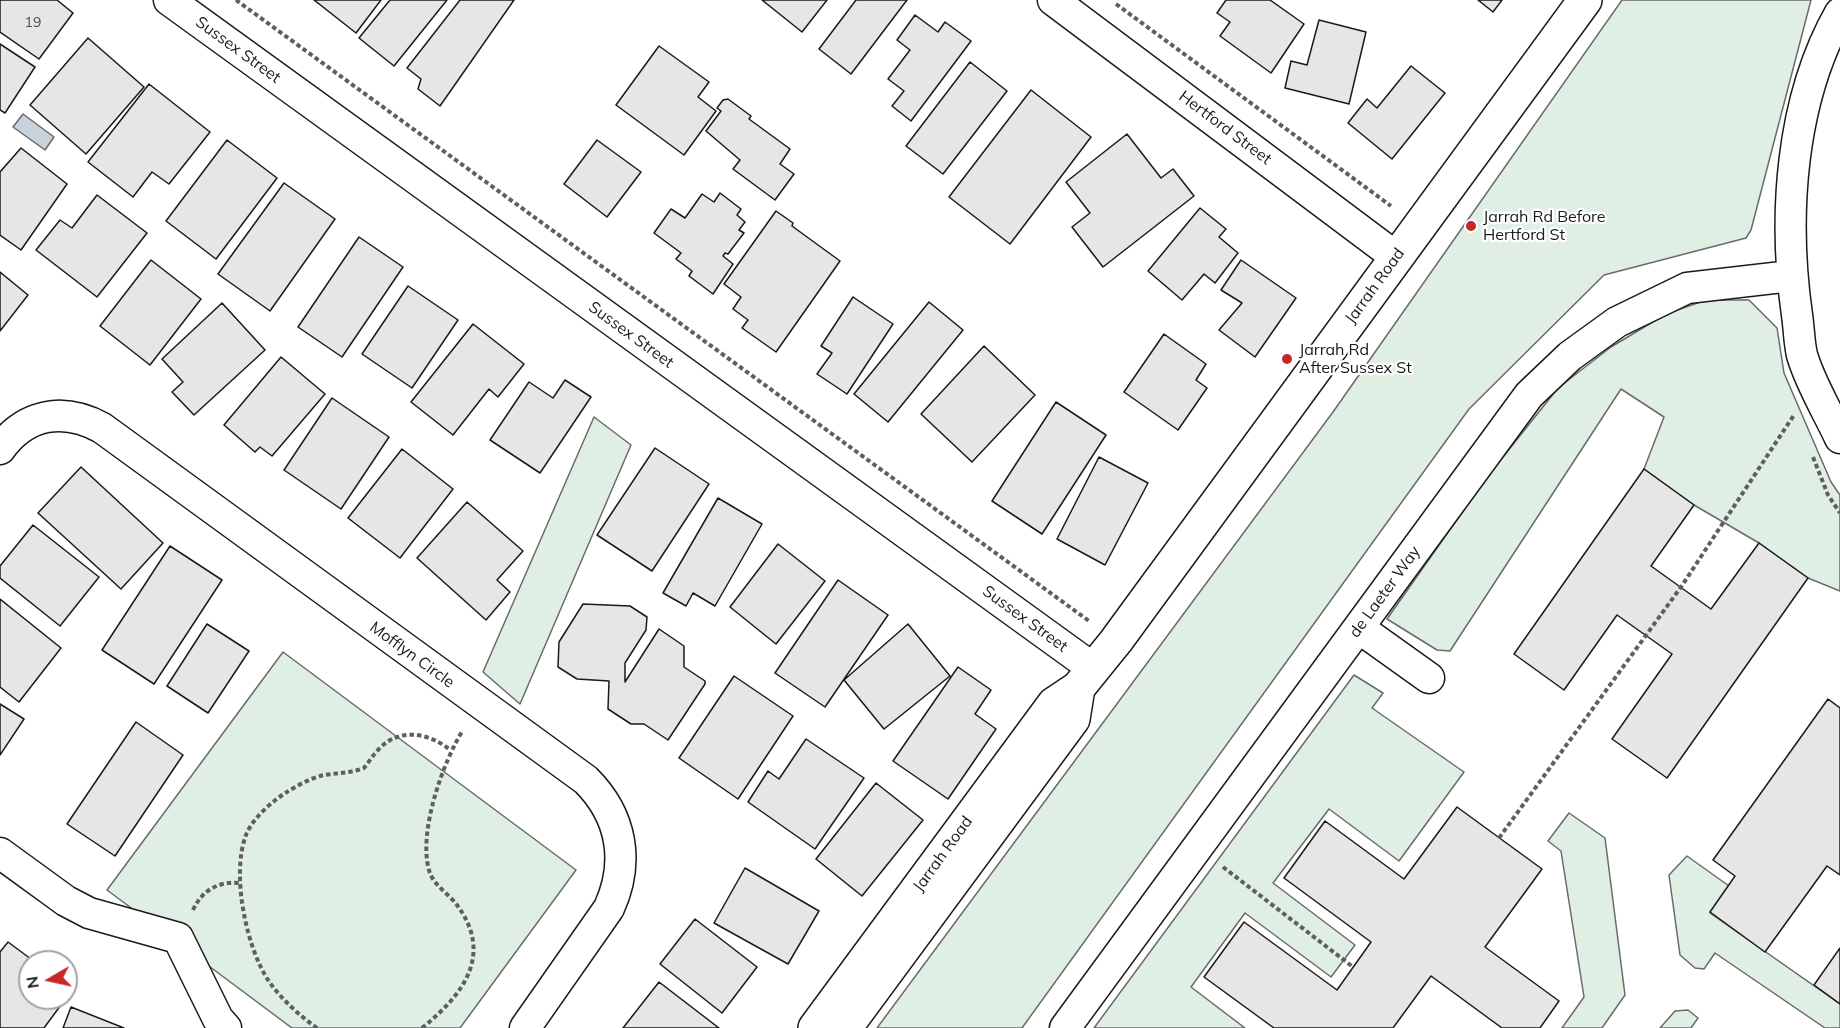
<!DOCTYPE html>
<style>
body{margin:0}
#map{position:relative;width:1840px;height:1028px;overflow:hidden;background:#fff;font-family:Mulish,sans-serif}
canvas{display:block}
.north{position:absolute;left:18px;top:950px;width:60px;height:60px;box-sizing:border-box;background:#fff;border:2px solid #a3a3a3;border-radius:50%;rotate:261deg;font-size:16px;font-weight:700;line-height:24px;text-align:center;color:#1a1a1a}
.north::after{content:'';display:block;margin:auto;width:21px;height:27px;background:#c62828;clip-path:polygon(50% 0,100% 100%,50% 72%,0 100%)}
</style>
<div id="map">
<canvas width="1840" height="1028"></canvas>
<div class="north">N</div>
</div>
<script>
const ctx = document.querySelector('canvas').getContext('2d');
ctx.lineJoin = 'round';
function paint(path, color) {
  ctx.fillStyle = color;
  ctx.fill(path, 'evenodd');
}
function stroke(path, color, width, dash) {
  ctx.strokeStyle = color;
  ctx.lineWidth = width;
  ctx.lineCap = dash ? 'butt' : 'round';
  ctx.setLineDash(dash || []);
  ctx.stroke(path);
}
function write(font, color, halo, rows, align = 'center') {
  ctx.font = font + ' Mulish,sans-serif';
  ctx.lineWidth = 4.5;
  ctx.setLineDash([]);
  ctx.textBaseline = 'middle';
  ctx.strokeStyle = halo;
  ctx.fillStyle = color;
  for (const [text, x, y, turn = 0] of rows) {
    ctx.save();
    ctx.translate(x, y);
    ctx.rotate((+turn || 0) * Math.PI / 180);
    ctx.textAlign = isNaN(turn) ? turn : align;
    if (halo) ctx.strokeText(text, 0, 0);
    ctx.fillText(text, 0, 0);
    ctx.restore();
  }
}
const green = new Path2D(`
 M 1622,0 L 1811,0 L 1751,230 L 1746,238 L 1604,275 L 1469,409 L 1022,1028 L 877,1028 L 1333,412 Z
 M 1706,300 L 1749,300 L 1777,328 L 1784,373 L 1831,482 L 1840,495 L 1840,591 L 1808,578 L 1759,543 L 1694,505 L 1644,469 L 1664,417 L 1621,389 L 1450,651 L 1437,650 L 1387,619 L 1487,477 L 1558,388 L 1611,347 L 1666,314 Z
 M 594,417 L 631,445 L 520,704 L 483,672 Z
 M 283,652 L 576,870 L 460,1028 L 292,1028 L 107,890 Z
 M 1354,675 L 1383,693 L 1372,708 L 1464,772 L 1399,861 L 1329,809 L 1273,883 L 1355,945 L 1331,977 L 1245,913 L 1191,987 L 1245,1028 L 1094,1028 Z
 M 1569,813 L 1605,838 L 1625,995 L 1602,1028 L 1562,1028 L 1584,997 L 1561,851 L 1548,841 Z
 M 1687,856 L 1729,886 L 1710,913 L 1840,1004 L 1840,1028 L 1825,1028 L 1715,953 L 1704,969 L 1695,968 L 1680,955 L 1669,875 Z
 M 1688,1010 L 1698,1018 L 1691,1028 L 1660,1028 L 1675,1011 Z`);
paint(green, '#e0efe3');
stroke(green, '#6a6a6a', 1.5);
const water = new Path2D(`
 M 23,114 L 54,137 L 45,150 L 13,127 Z`);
paint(water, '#c6d2dc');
stroke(water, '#6a6a6a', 1.5);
const building = new Path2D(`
 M 0,0 L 57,0 L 73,13 L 39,59 L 0,32 Z
 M 314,0 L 381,0 L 356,33 Z
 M 390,0 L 447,0 L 394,66 L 359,38 Z
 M 460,0 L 514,0 L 440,106 L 418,89 L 421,79 L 407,68 Z
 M 762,0 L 827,0 L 802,32 Z
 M 856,0 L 907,0 L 851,74 L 819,49 Z
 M 1226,0 L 1270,0 L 1304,24 L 1271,73 L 1220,36 L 1230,22 L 1217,13 Z
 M 1478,0 L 1502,0 L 1493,12 Z
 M 915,15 L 938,32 L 945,22 L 971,41 L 911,121 L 892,106 L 904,91 L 888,79 L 910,50 L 897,40 Z
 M 1319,20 L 1366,32 L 1349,104 L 1285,88 L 1291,61 L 1307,65 Z
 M 88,38 L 144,87 L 86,154 L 30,105 Z
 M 0,44 L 35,67 L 5,113 L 0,110 Z
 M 659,46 L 709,82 L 698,97 L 716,111 L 684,155 L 616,105 Z
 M 970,62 L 1007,91 L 943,174 L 906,146 Z
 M 1411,66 L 1445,93 L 1392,159 L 1348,123 L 1367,99 L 1377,108 Z
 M 149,84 L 210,132 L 169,184 L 152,172 L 133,197 L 88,162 Z
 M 1031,90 L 1091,137 L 1010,244 L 949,197 Z
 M 728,99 L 751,116 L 749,119 L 790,149 L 780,164 L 794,174 L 775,200 L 733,169 L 740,160 L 706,131 L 721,111 L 717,108 L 723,100 Z
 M 1127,134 L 1161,178 L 1173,169 L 1194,196 L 1103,267 L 1072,227 L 1090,213 L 1066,182 Z
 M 227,140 L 277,178 L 216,259 L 166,221 Z
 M 597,140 L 641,172 L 607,217 L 564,184 Z
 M 21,148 L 67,184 L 21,250 L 0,235 L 0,172 Z
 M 284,183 L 335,219 L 270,311 L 218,274 Z
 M 720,193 L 741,209 L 737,215 L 745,222 L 739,230 L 744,233 L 728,254 L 725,253 L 723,256 L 733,264 L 713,294 L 689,276 L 692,271 L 676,259 L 681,253 L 654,233 L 671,209 L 685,218 L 702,194 L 714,202 Z
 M 97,195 L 147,233 L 97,297 L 36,250 L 60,220 L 72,228 Z
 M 1200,208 L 1226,229 L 1219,237 L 1238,253 L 1215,283 L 1204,274 L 1182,300 L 1148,271 Z
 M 776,211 L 793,223 L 792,226 L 840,261 L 776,352 L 742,328 L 748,320 L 733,309 L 741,297 L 724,284 Z
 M 359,237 L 403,267 L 342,357 L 298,327 Z
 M 151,260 L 201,299 L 150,365 L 100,326 Z
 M 1241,260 L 1296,298 L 1255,357 L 1219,330 L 1242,303 L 1221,290 Z
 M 0,272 L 28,295 L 0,331 Z
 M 408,286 L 458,320 L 412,388 L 362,354 Z
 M 853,297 L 893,324 L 847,394 L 817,374 L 832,353 L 821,346 Z
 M 929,302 L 963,330 L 888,422 L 854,394 Z
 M 222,303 L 265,350 L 194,415 L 172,392 L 183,382 L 162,359 Z
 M 473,324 L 524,364 L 498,397 L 489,389 L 453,435 L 411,402 Z
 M 1164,334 L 1206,364 L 1196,380 L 1207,388 L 1178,430 L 1124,392 Z
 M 984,346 L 1035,395 L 972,462 L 921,414 Z
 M 281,357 L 325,394 L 272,456 L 260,447 L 255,452 L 224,425 Z
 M 565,380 L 591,397 L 540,473 L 490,440 L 529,382 L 553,398 Z
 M 332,398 L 389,437 L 341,509 L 284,470 Z
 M 1056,402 L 1106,435 L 1042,534 L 992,501 Z
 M 655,448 L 709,484 L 652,571 L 597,535 Z
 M 402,449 L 453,489 L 400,558 L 348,518 Z
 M 1099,457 L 1148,483 L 1105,565 L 1057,539 Z
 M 81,467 L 163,543 L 121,589 L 38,513 Z
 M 1644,469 L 1694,505 L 1651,566 L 1711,609 L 1759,543 L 1808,578 L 1667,778 L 1612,739 L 1672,654 L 1617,615 L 1564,690 L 1514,654 Z
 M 718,498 L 762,524 L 715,606 L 693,593 L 686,606 L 663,593 Z
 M 467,502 L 523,551 L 497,580 L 510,592 L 486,620 L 417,558 Z
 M 33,525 L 99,577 L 60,626 L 0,578 L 0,566 Z
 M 778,544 L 825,581 L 776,644 L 730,607 Z
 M 170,546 L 222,580 L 154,684 L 102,650 Z
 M 838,580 L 888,615 L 825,707 L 775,673 Z
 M 0,599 L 61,648 L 19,702 L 0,687 Z
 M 583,604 L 630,606 L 647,617 L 646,630 L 625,663 L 625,682 L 659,629 L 684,646 L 684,667 L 705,681 L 705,684 L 668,740 L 644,724 L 631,724 L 608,709 L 609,681 L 577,679 L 558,667 L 559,642 Z
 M 207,624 L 249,651 L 208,713 L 167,686 Z
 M 908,624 L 950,676 L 884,729 L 844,680 Z
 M 958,667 L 991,690 L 975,714 L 996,729 L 948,799 L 893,761 Z
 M 734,676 L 793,716 L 738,799 L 679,758 Z
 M 1828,699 L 1840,708 L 1840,875 L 1827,866 L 1765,952 L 1710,912 L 1735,876 L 1713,860 Z
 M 0,704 L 24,719 L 0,755 Z
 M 136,722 L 183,755 L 115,856 L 67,824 Z
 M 806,739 L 864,778 L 815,849 L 748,802 L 768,771 L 779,779 Z
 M 876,783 L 923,820 L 862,896 L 816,859 Z
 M 1457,807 L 1542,869 L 1485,947 L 1559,1001 L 1540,1028 L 1502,1028 L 1431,976 L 1393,1028 L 1274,1028 L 1204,977 L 1244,922 L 1337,990 L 1371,942 L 1284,878 L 1325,821 L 1404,879 Z
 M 745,868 L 819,911 L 788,964 L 714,923 Z
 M 695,919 L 757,967 L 722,1013 L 660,964 Z
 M 8,942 L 35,962 L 30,962 L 30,998 L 66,998 L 66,985 L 72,990 L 44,1028 L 0,1028 L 0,952 Z
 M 1840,948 L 1840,1004 L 1814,985 Z
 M 659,982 L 719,1028 L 623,1028 Z
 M 71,1007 L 124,1028 L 63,1028 Z`);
paint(building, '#e6e6e6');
stroke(building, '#1a1a1a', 1.5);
const minor = new Path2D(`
 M 169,0 L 1094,669
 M 1053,0 L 1396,257
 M 1840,13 C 1790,101 1783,217 1797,315 C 1799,328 1799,342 1802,355 C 1810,383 1828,412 1840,438
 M 0,449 C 26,413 64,407 102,428 L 586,780 C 622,816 630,862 609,908 L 525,1028
 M 1359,628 L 1429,678
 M 0,853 L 66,901 L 89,913 L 178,938 L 218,1019 L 226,1028
 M 1065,1028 L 1529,395 L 1570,356 L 1617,322 L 1687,288 L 1791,276`);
const tertiary = new Path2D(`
 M 815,1028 L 1054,704 L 1078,688 L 1116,641 L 1585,0
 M 845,1028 L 1073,719 L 1078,688`);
stroke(minor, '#1a1a1a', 33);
stroke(tertiary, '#1a1a1a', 36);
stroke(new Path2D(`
 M 236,0 L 1089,621
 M 1116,4 L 1391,206
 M 1813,457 L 1828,495 L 1840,513
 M 1499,838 L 1681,587 L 1794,415
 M 1223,867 L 1353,967
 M 193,910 C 202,890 219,881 240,883
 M 317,1028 C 299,1015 281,999 268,980 C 246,946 231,874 246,835 C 252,819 272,801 287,792 C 296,786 313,777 324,775 C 338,773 351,773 364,768 C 369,762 373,755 379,749 C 399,727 430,733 450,750
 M 422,1028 C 463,995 494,955 457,905 C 449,894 432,884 429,870 C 418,832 443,762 463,730`), '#5f5f5f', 4, [4.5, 3]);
stroke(minor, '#fff', 30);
stroke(tertiary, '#fff', 33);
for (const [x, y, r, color] of [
 [1471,226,6,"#c62828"],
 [1287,359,6,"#c62828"]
]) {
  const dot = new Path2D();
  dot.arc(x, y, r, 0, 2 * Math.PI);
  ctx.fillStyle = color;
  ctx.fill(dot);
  stroke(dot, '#fff', 2);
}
write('14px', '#4d4d4d', null, [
 ["19",33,23]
]);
write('16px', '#1a1a1a', '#fff', [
 ["Sussex Street",238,50,36],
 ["Hertford Street",1225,128,37],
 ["Jarrah Road",1375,286,-54],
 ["Sussex Street",631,335,36],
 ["de Laeter Way",1385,592,-54],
 ["Sussex Street",1025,619,36],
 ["Mofflyn Circle",412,655,36],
 ["Jarrah Road",943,854,-54]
]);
write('16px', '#1a1a1a', '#fff', [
 ["Jarrah Rd Before",1483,217],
 ["Hertford St",1483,235],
 ["Jarrah Rd",1299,350],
 ["After Sussex St",1299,368]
], 'left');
</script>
